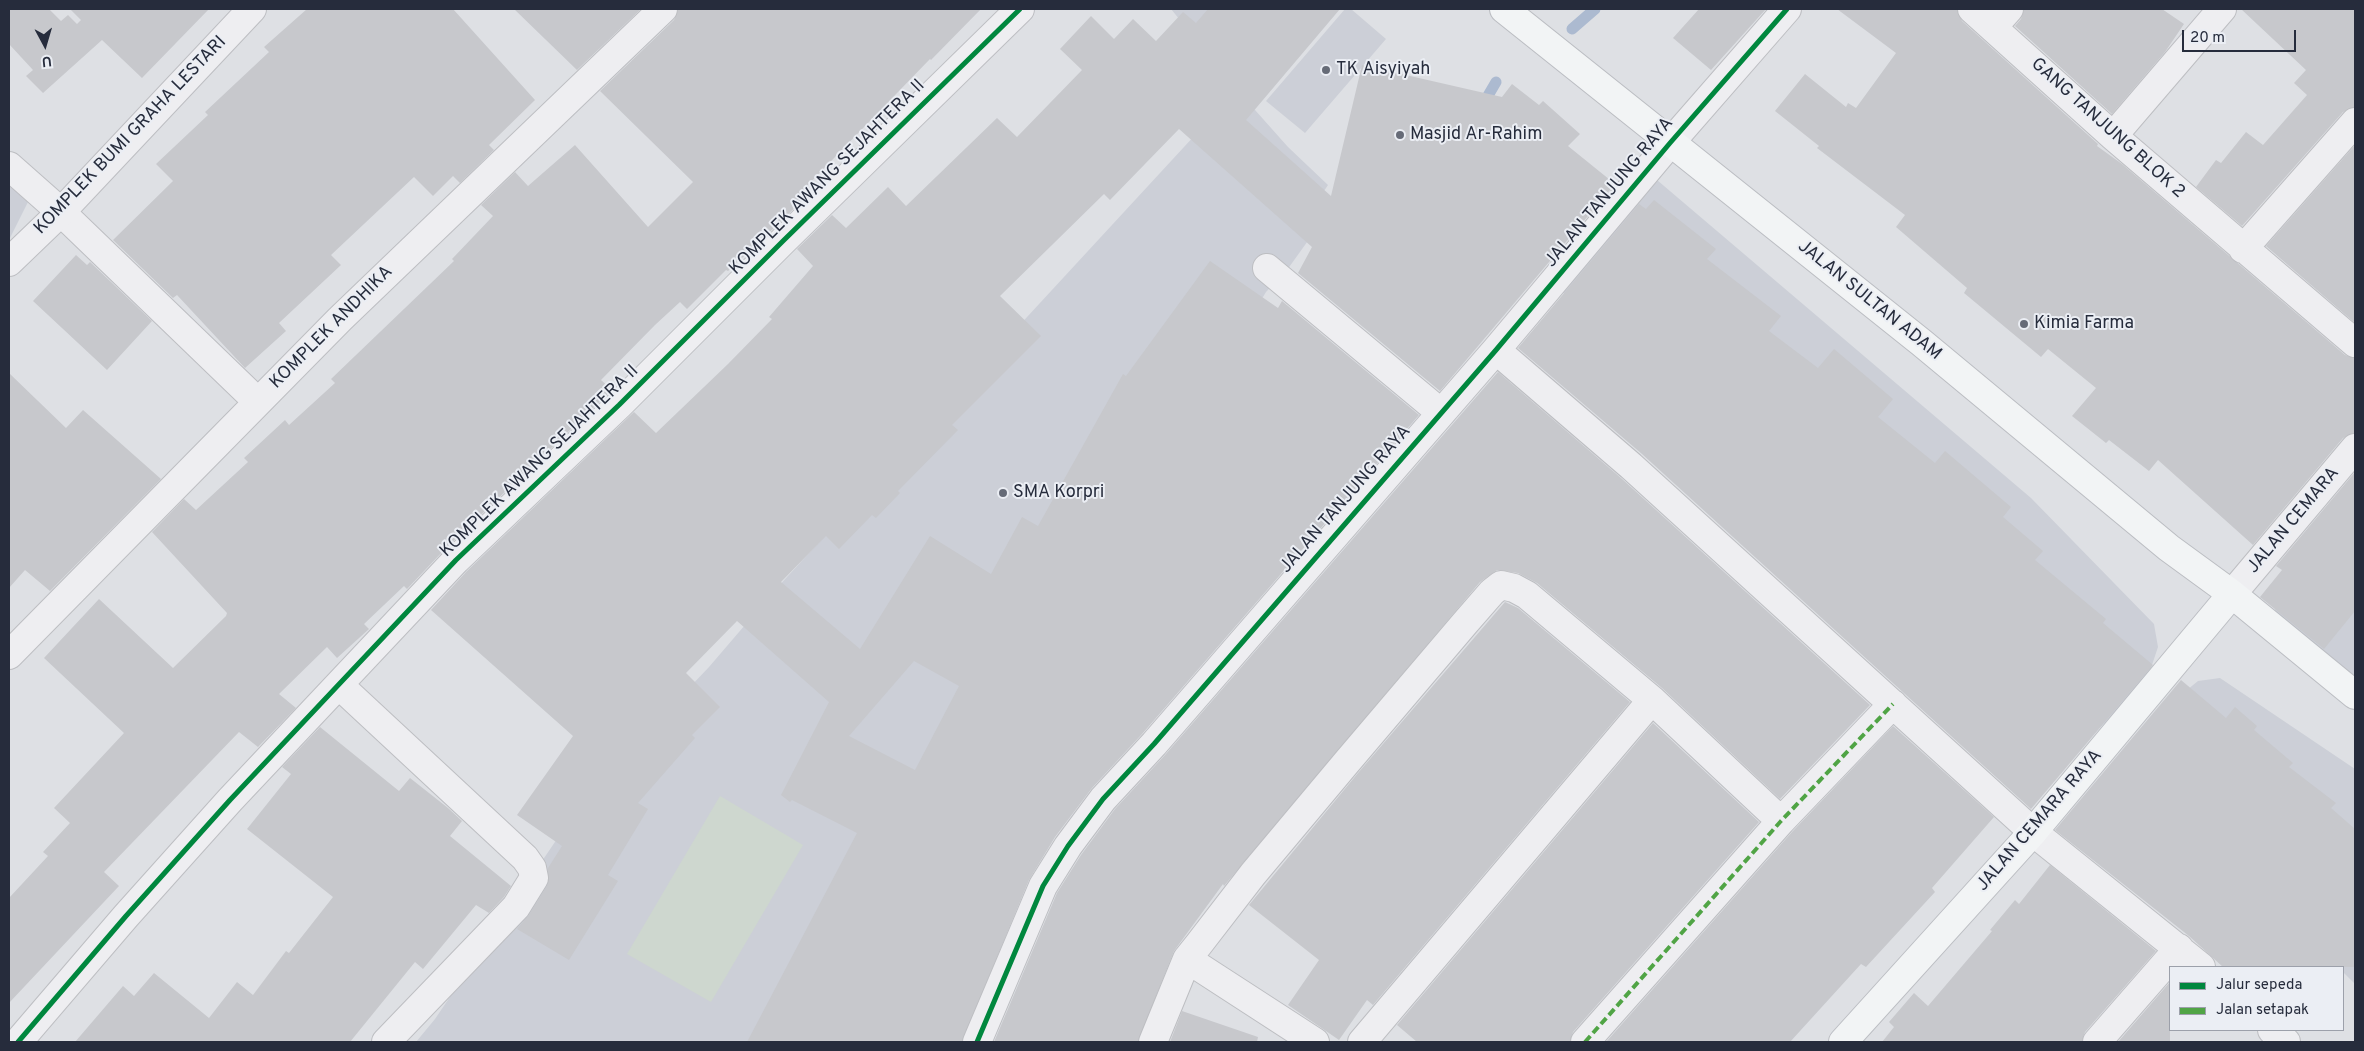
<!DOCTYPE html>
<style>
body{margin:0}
#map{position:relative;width:2364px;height:1051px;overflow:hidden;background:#dee0e4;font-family:Overpass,sans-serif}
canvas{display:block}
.frame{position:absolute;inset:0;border:10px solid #262c3c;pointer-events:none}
.legend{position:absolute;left:2169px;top:966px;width:175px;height:65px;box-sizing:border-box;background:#ebeef4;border:1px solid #9ca0aa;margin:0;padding:6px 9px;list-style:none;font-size:15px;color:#262c3c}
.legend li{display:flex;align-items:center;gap:10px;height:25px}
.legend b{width:25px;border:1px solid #9ca0aa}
.north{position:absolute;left:20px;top:20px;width:50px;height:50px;-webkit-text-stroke:4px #ebeef4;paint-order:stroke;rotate:174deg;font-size:14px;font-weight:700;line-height:20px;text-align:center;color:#262c3c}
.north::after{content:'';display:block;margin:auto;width:18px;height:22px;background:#262c3c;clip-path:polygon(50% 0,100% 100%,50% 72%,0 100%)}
.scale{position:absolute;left:2182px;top:30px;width:114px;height:22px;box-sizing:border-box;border:2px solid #262c3c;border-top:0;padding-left:6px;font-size:15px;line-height:18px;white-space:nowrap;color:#262c3c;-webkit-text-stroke:4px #ebeef4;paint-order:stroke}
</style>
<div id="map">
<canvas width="2364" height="1051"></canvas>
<div class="frame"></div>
<ul class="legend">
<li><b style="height:6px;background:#00873e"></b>Jalur sepeda</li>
<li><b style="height:6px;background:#50a445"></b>Jalan setapak</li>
</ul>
<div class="north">U</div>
<div class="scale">20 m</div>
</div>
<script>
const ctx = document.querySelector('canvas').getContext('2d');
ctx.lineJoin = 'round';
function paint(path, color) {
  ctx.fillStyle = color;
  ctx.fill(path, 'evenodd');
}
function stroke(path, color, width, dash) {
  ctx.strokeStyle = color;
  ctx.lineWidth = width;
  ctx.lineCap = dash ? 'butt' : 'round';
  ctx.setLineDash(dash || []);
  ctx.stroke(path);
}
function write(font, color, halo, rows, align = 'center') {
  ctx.font = font + ' Overpass,sans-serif';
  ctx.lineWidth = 4;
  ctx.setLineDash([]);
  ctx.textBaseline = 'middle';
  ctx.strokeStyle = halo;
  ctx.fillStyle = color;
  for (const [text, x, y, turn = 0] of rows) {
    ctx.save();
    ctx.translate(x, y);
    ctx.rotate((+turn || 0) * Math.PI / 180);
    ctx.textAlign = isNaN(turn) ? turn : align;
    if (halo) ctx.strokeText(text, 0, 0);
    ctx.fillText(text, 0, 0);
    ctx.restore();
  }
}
paint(new Path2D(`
 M 1171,9 L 1331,9 L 1247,101 L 1288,147 L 1328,185 L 1322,194 L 1310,238 L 1287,270 L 1266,292 L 1175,442 L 964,851 L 861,1042 L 416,1042 L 435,1019 L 601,774 L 605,776 L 709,667 L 775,590 L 1232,95 L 1246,101 Z
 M 1345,9 L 1351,9 L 1386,39 L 1305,133 L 1266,101 Z
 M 1657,180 L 2031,498 L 2154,624 L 2158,647 L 2147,680 L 2086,742 L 2007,677 L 1561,291 Z
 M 9,185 L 28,202 L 9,240 Z
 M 2334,525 L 2355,544 L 2355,684 L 2276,617 L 2274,600 Z
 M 2220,678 L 2355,769 L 2355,984 L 2343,972 L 2343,967 L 2337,967 L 2115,770 L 2160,712 L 2198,681 Z`), '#cccfd7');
paint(new Path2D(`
 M 720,796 L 803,845 L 711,1002 L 627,954 Z`), '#ced7cf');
stroke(new Path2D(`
 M 1572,29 L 1595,9
 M 1482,106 L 1496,82`), '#acbad0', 11);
paint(new Path2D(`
 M 9,9 L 49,9 L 61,21 L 68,15 L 77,24 L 81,20 L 70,9 L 209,9 L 142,78 L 102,40 L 43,93 L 26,76 L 33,70 L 9,44 Z
 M 307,9 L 453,9 L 535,100 L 489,145 L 494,150 L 460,183 L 453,176 L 433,196 L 414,177 L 331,255 L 341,265 L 279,323 L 286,331 L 245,368 L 177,295 L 173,298 L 113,240 L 173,181 L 156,164 L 208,115 L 205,112 L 269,52 L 264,47 Z
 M 514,9 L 641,9 L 577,70 Z
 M 678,9 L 981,9 L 931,60 L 930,59 L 805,188 L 810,193 L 775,227 L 728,271 L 726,270 L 687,309 L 680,302 L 655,325 L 601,380 L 612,390 L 445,549 L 407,589 L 404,586 L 364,624 L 369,629 L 337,658 L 327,647 L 279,694 L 296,708 L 258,747 L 239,732 L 104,872 L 119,886 L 9,1003 L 9,898 L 48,856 L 43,852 L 70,823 L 54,808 L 124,733 L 44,658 L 99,599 L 173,668 L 226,616 L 227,613 L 152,532 L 184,499 L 196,510 L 248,462 L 244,458 L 285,420 L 289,425 L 335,383 L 331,379 L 454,261 L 452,259 L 493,216 L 481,205 L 515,172 L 528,186 L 575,145 L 648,227 L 693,182 L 600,91 L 674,20 Z
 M 1208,9 L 1340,9 L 1246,120 L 1331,196 L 1362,65 L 1502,97 L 1512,84 L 1539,105 L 1543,101 L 1580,134 L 1568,146 L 1615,184 L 1440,391 L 1298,273 L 1312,247 L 1179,129 L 1110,200 L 1104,194 L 1000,296 L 1041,336 L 952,425 L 958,430 L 898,491 L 900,493 L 876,518 L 872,515 L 839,549 L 826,536 L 781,582 L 860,649 L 930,536 L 991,574 L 1022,517 L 1038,526 L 1123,374 L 1126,376 L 1210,261 L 1278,308 L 1282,301 L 1419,415 L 1142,734 L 1092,788 L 1055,837 L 1029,880 L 962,1042 L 747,1042 L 857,833 L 792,800 L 790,802 L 781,795 L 829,702 L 737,621 L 686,673 L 720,707 L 692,735 L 695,738 L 638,803 L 648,809 L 608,875 L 618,881 L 569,960 L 517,929 L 529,915 L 547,886 L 548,868 L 562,846 L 517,815 L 573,736 L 431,610 L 467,571 L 634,412 L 656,433 L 728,364 L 772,319 L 769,317 L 813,266 L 797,249 L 832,215 L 846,228 L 888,187 L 906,206 L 997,118 L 1017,137 L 1082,70 L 1060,49 L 1091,16 L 1114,39 L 1133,19 L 1156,41 L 1183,12 L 1196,23 ZM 914,661 L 959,686 L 915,770 L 849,736 Z
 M 1699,9 L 1766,9 L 1711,70 L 1673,38 Z
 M 1837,9 L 1957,9 L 1962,21 L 2098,144 L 2097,146 L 2122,164 L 2345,355 L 2355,358 L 2355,433 L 2343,438 L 2253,545 L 2158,460 L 2149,471 L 2109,440 L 2106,443 L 2072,416 L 2096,388 L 2048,349 L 2041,357 L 1964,293 L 1967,288 L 1896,227 L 1905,215 L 1817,148 L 1819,146 L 1775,111 L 1805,74 L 1846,107 L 1848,103 L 1856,108 L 1896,53 Z
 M 2024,9 L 2162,9 L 2184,24 L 2165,52 L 2112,114 L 2015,26 L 2021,19 Z
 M 2241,9 L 2355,9 L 2355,107 L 2343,112 L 2242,226 L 2196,187 L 2216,160 L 2221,163 L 2246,132 L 2263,145 L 2307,95 L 2294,83 L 2306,70 Z
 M 2355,145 L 2355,323 L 2266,246 Z
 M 1654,200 L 1716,249 L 1707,259 L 1781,316 L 1769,331 L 1818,368 L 1834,349 L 1893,399 L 1878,417 L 1935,463 L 1945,451 L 2011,507 L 2003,517 L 2043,551 L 2035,560 L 2106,619 L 2103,623 L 2153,665 L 2031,809 L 1642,454 L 1518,348 L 1639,204 L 1646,209 Z
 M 76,255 L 87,265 L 90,262 L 152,321 L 107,370 L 33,301 Z
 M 1498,372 L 1621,478 L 1870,705 L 1780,799 L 1662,688 L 1537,583 L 1518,573 L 1497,570 L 1480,582 L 1224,886 L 1223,884 L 1174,951 L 1138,1042 L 994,1042 L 1057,893 L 1081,855 L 1115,809 L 1165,755 Z
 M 9,373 L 66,428 L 83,410 L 161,479 L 50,591 L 25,570 L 9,588 Z
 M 2355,472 L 2355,611 L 2324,649 L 2260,597 L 2282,570 L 2276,566 Z
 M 1505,602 L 1518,608 L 1630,702 L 1373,1005 L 1367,1000 L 1339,1040 L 1288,1005 L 1319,960 L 1249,905 L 1358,773 Z
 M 2181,680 L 2226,718 L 2235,707 L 2257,726 L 2254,730 L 2293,763 L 2289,767 L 2336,803 L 2331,808 L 2355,829 L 2355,967 L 2223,967 L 2189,936 L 2055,830 Z
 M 1653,723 L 1759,822 L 1573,1032 L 1570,1042 L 1417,1042 L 1397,1025 Z
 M 1893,726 L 1994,817 L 1932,888 L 1935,892 L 1866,967 L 1861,964 L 1790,1042 L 1606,1042 L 1792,832 Z
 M 320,727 L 399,791 L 410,778 L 448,808 L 462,821 L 450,836 L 511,886 L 504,897 L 489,913 L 476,905 L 423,969 L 415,962 L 350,1042 L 75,1042 L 123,986 L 134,996 L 154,973 L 209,1018 L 237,982 L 253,995 L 286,951 L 289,953 L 333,897 L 247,829 L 291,774 L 282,767 Z
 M 2050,865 L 2156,951 L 2085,1032 L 2082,1042 L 1882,1042 L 1894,1027 L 1889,1022 L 1914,993 L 1928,1006 L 1992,931 L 1990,930 L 2015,900 L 2019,904 Z
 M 2170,982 L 2170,1042 L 2118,1042 Z
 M 1182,1011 L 1258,1037 L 1257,1042 L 1170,1042 Z`), '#c7c8cc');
const minor = new Path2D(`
 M 1972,9 L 2113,136 L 2355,343
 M 1993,27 L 2009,9
 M 2113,136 L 2222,9
 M 9,166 L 61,212 L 258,402
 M 2243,249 L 2355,122
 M 1267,268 L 1440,412
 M 1496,350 L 1631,466 L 2033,832 L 2201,967
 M 9,655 L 340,319 L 663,9
 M 339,685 L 525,858 L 532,868 L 534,878 L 516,907 L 386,1042
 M 1187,959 L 1315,1042
 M 2272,1030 L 2286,1042
 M 18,1042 L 126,916 L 230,800 L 456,560 L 619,405 L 783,241 L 1020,9
 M 977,1042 L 1043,886 L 1068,846 L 1103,799 L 1154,744 L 1496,350 L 1670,143 L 1787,9
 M 1153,1042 L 1187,959 L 1199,944 L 1253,874 L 1346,763 L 1465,623 L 1492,592 L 1501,585 L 1514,588 L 1527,595 L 1652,700 L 1781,821
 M 1362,1042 L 1652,700
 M 1585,1042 L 1781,821 L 1893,704
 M 2097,1042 L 2179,948`);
const tertiary = new Path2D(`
 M 9,262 L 61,212 L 252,9
 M 2232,594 L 2355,448`);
const primary = new Path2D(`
 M 1504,9 L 1922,343 L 2169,548 L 2232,594 L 2355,695
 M 1843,1042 L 2033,832 L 2232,594`);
stroke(minor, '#bdbec2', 30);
stroke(tertiary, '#bdbec2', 30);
stroke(primary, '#bbbdc2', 30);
stroke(minor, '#eeeef1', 28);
stroke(tertiary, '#eeeef1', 28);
stroke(primary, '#f2f4f5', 28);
stroke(new Path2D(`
 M 1585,1042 L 1781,821 L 1893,704`), '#50a445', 4, [8, 4]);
stroke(new Path2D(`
 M 18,1042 L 126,916 L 230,800 L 456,560 L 619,405 L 783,241 L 1020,9
 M 977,1042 L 1043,886 L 1068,846 L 1103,799 L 1154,744 L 1496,350 L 1670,143 L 1787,9`), '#00873e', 5);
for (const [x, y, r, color] of [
 [1326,70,5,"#666b77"],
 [1400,135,5,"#666b77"],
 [2024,324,5,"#666b77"],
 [1003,493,5,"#666b77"]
]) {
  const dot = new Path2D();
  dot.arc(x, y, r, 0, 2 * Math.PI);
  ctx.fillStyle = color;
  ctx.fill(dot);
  stroke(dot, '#ebeef4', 2);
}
write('18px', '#262c3c', '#ebeef4', [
 ["TK Aisyiyah",1336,70],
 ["Masjid Ar-Rahim",1410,135],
 ["Kimia Farma",2034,324],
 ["SMA Korpri",1013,493]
], 'left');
write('18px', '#262c3c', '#ebeef4', [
 ["GANG TANJUNG BLOK 2",2107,129,42],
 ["KOMPLEK BUMI GRAHA LESTARI",131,136,-46],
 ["KOMPLEK AWANG SEJAHTERA II",828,178,-45],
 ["JALAN TANJUNG RAYA",1610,193,-50],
 ["JALAN SULTAN ADAM",1869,301,39],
 ["KOMPLEK ANDHIKA",332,328,-45],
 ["KOMPLEK AWANG SEJAHTERA II",540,462,-44],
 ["JALAN TANJUNG RAYA",1346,500,-49],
 ["JALAN CEMARA",2294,521,-50],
 ["JALAN CEMARA RAYA",2040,821,-49]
]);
</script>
